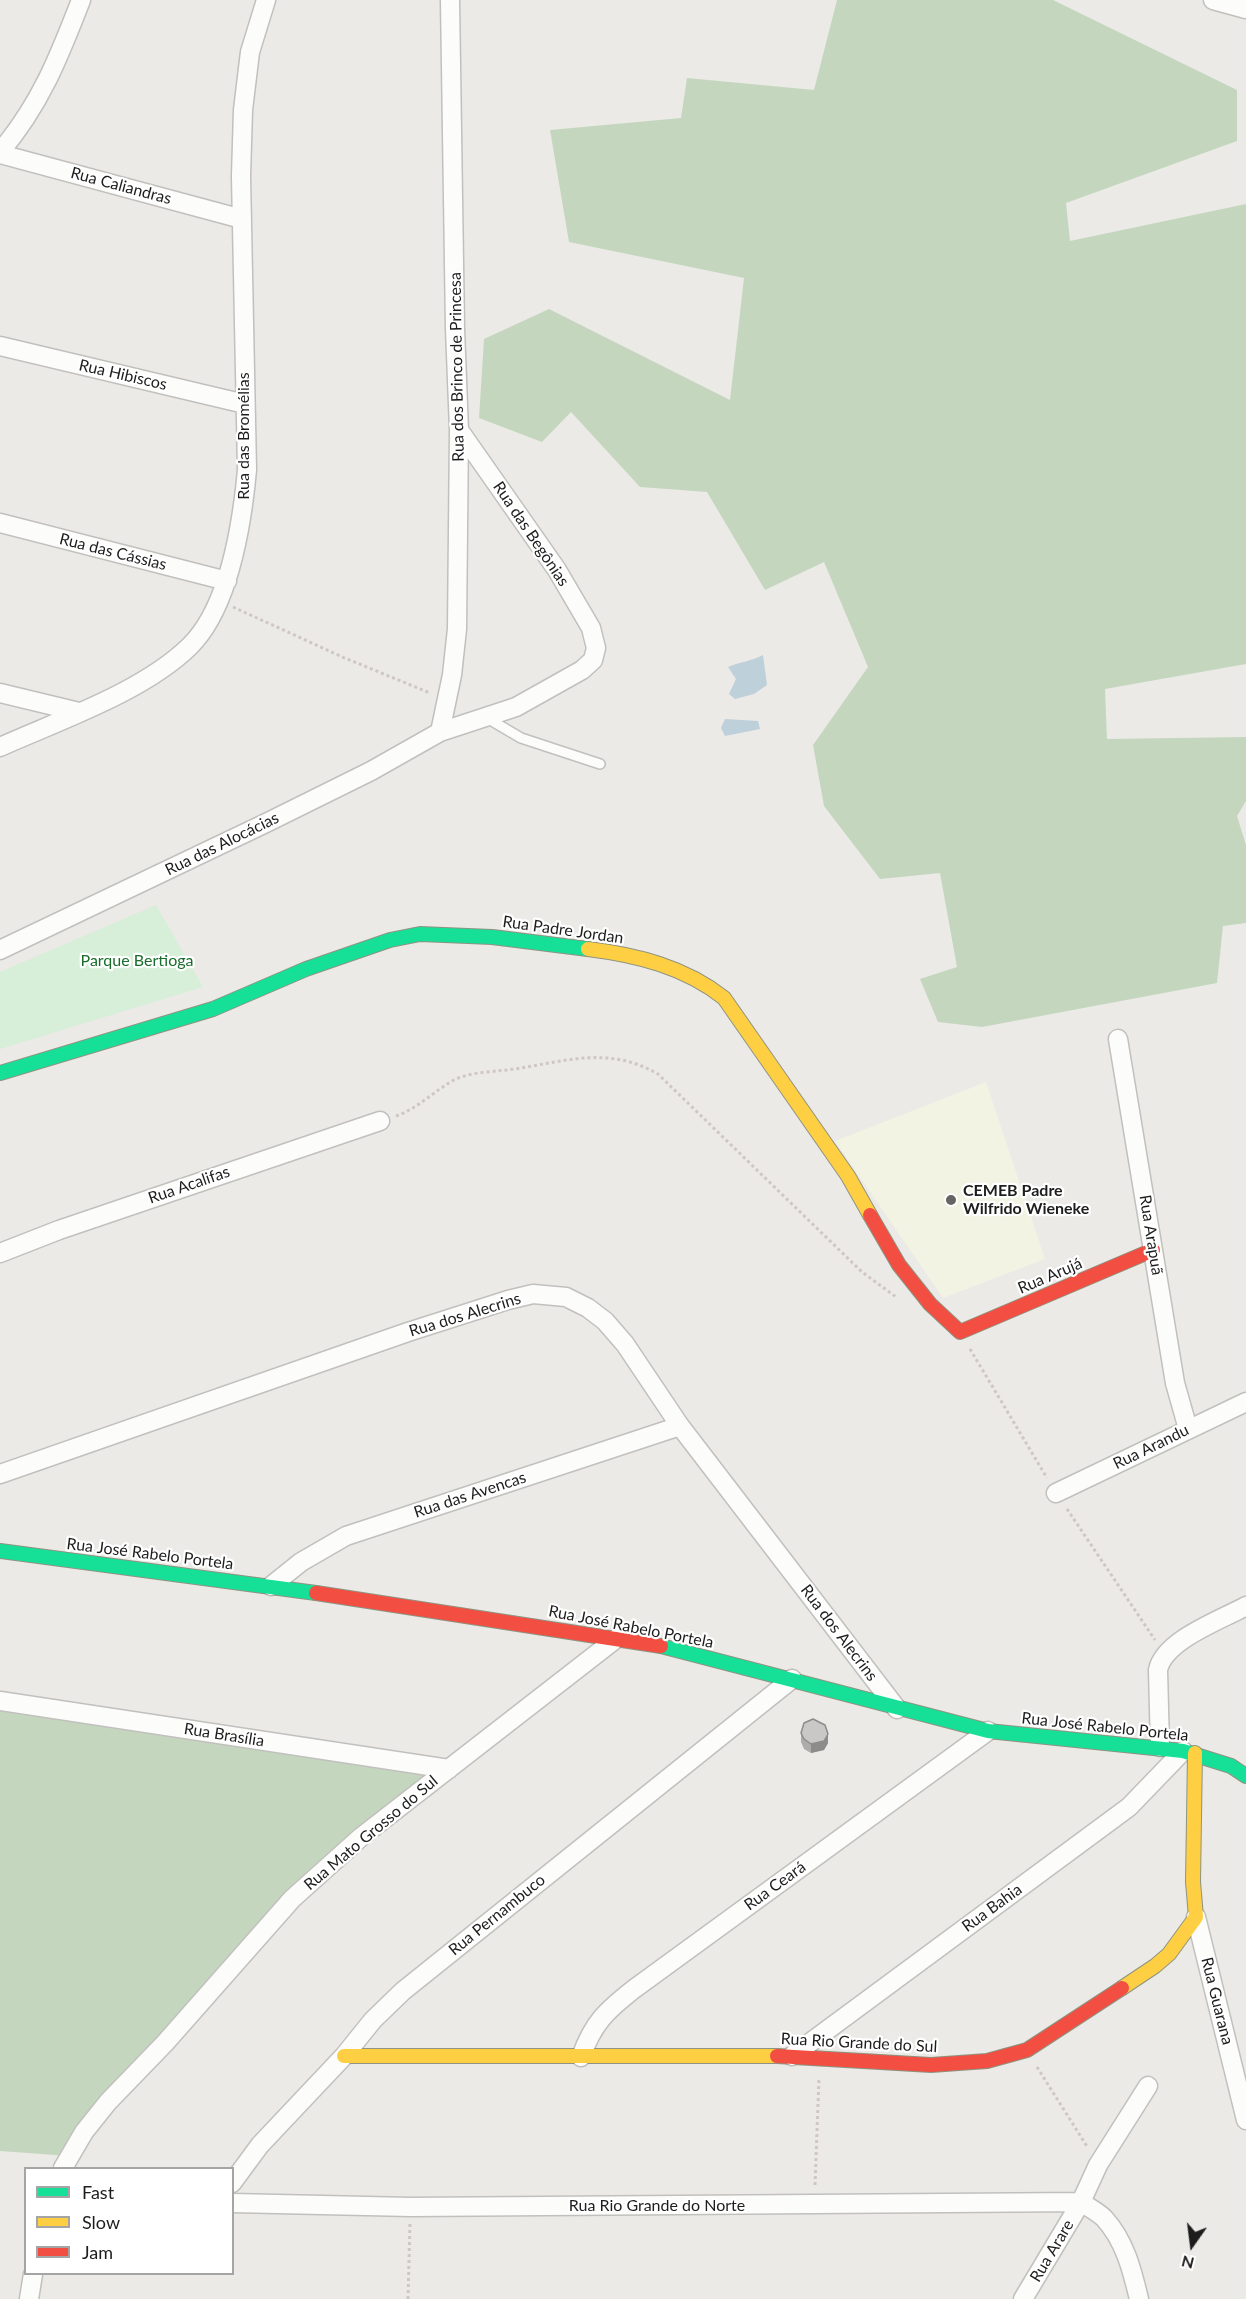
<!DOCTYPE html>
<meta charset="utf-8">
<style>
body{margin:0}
#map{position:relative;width:1246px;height:2299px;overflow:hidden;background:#ebeae6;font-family:Lato,sans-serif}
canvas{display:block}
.legend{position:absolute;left:24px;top:2167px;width:210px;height:108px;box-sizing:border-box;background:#fff;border:2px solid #a5a5a5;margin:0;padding:8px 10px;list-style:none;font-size:18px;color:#1d1d1d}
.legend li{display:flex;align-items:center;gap:12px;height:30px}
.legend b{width:30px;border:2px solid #a5a5a5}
.north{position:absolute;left:1162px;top:2215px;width:60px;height:60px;-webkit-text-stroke:4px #fff;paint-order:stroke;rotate:194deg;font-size:16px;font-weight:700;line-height:24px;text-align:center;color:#1d1d1d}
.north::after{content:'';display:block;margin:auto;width:21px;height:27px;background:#1d1d1d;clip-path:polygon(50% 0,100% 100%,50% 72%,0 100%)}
</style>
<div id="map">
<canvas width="1246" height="2299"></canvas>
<ul class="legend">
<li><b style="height:8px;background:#16e098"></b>Fast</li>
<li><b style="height:8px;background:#ffcf43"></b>Slow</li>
<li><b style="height:8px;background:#f24e42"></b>Jam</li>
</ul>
<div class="north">N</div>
</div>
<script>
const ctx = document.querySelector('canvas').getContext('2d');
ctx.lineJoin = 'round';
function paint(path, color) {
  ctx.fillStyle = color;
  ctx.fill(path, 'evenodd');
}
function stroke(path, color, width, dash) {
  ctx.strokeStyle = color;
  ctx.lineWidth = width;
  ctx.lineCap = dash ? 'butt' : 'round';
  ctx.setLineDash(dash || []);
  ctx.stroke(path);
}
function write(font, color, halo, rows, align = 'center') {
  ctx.font = font + ' Lato,sans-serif';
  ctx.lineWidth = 4.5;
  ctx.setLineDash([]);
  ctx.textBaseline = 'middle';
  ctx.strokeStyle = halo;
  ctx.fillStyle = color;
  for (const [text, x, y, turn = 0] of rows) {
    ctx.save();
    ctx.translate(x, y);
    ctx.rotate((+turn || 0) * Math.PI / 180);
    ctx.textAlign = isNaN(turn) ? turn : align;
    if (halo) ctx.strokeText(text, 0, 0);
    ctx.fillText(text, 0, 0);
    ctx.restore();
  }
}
paint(new Path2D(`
 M 986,1082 L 1045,1259 L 943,1298 L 835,1141 Z`), '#f2f3e2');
paint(new Path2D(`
 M 837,0 L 1053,0 L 1237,90 L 1237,141 L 1066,203 L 1070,241 L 1246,204 L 1246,664 L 1105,689 L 1107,739 L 1246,737 L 1246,801 L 1237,816 L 1246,845 L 1246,923 L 1223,926 L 1217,983 L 982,1027 L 938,1022 L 920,979 L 957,967 L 940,873 L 880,879 L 824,806 L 813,745 L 868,667 L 824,562 L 765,590 L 707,492 L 640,487 L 571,412 L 542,442 L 479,418 L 484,339 L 549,309 L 730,400 L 744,278 L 569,242 L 550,130 L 681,118 L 687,78 L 814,90 Z
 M 0,1701 L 449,1769 L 238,1959 L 69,2156 L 0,2151 Z`), '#c4d7be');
paint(new Path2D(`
 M 156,905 L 203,987 L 0,1049 L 0,972 Z`), '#d7eed9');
paint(new Path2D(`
 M 763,655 L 767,685 L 754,694 L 735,699 L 729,694 L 736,679 L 728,667 C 740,662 752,661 763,655 Z
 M 725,719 L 758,721 L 760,729 L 725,736 L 721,728 Z`), '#bed0da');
const lane = new Path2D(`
 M 487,718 L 521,738 L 600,764`);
const street = new Path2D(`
 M 1213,0 L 1246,9
 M 0,152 C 40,105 59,57 81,0
 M 0,154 L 242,219
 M 0,346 L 245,404
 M 0,523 L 227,581
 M 0,693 L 79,712
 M 440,732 L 452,675 L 457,629 L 459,430 L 455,329 L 450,0
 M 0,747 C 60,720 143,692 190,646 C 230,606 242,524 247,470 L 241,176 L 243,110 L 250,52 L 266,0
 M 0,950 L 266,823 L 371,771 L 440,732 L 516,707 L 582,670 L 593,660 L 596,648 L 591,628 L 557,570 L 459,430
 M 1118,1039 L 1175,1383 L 1188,1429
 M 0,1253 L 59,1230 L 380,1121
 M 0,1474 L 408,1332 L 508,1300 L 533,1294 L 566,1297 L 588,1308 L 605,1321 L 625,1344 L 680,1426 L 897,1709
 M 1056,1493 L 1246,1402
 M 271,1586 L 301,1562 L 346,1536 L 680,1426
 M 0,1701 L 449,1769
 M 1160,1747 L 1158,1670 C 1164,1640 1221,1620 1246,1606
 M 1196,1917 L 1246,2120
 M 792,2056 L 1129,1807 L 1183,1751
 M 581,2057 C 593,2023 606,2011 634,1989 L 988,1731
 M 63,2168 L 84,2132 L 108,2102 L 165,2043 L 292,1899 L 361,1837 L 617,1638
 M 232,2183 L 260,2145 L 344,2056 L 373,2020 L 403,1991 L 792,1679
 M 1081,2202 C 1088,2207 1098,2212 1104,2218 C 1125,2241 1132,2270 1139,2299
 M 232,2203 L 411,2207 L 1081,2202
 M 29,2299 L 33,2274
 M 1023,2299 L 1081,2202 L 1098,2165 L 1148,2086`);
const fast = new Path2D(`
 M 0,1073 L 213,1009 L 306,969 L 390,940 L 420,934 L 492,937 L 588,949
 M 0,1551 L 316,1593
 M 661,1646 L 988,1731 L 1183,1751 L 1231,1766 L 1246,1776`);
const slow = new Path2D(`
 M 588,949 C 637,955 685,967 724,998 L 848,1176 L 870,1215
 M 1122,1988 L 1155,1966 L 1169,1954 L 1196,1917 L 1193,1882 L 1195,1753
 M 344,2056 L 777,2056`);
const jam = new Path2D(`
 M 870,1215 L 899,1265 L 930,1304 L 960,1332 L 1153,1250
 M 316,1593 L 661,1646
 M 777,2056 L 931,2065 L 987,2061 L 1027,2050 L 1122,1988`);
stroke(lane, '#c1c0be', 12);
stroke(street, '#c1c0be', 21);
stroke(fast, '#8f9380', 16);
stroke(slow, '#8f9380', 16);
stroke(jam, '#8f9380', 16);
stroke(new Path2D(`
 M 233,607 L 340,656 L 430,693
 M 396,1116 C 417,1109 434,1091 454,1080 C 470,1072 490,1072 507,1070 C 562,1063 606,1044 658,1074 L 862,1272 L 896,1297
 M 970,1349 L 1047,1478
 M 1067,1509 L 1155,1640
 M 1037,2067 L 1088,2148
 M 815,2185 L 819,2078
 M 408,2299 L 410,2223`), '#d0c7c4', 3, [3, 3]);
stroke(lane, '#fcfcfb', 9);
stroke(street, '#fcfcfb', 18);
stroke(fast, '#16e098', 14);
stroke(slow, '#ffcf43', 14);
stroke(jam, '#f24e42', 14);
paint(new Path2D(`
 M 801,1733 L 828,1743 L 824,1750 L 811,1753 L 804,1749 L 801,1742 Z`), '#adacaa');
paint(new Path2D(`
 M 828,1734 L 828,1743 L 824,1750 L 811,1753 L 811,1744 Z`), '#8d8c8b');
const building = new Path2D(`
 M 813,1719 L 825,1725 L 828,1734 L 824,1741 L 811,1744 L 804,1739 L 801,1733 L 804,1723 Z`);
paint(building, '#c9c8c6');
stroke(building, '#8d8c8b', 1.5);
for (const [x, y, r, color] of [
 [951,1200,6,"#656563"]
]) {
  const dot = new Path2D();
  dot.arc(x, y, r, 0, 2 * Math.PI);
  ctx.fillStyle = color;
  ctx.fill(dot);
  stroke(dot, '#fff', 2);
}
write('16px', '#1d1d1d', '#fff', [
 ["Rua Caliandras",121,186,15],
 ["Rua dos Brinco de Princesa",457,367,-91],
 ["Rua Hibiscos",123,375,13],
 ["Rua das Bromélias",244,436,-90],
 ["Rua das Begônias",531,534,56],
 ["Rua das Cássias",113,552,14],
 ["Rua das Alocácias",222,844,-26],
 ["Rua Padre Jordan",563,930,8],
 ["Rua Acalifas",189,1185,-19],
 ["Rua Arapuã",1151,1235,81],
 ["Rua Arujá",1050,1276,-23],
 ["Rua dos Alecrins",465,1315,-17],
 ["Rua Arandu",1151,1447,-26],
 ["Rua das Avencas",470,1495,-18],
 ["Rua José Rabelo Portela",150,1554,7],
 ["Rua José Rabelo Portela",631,1627,11],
 ["Rua dos Alecrins",839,1633,53],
 ["Rua José Rabelo Portela",1105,1727,6],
 ["Rua Brasília",224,1735,9],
 ["Rua Mato Grosso do Sul",371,1833,-40],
 ["Rua Ceará",775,1886,-36],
 ["Rua Bahia",992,1908,-36],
 ["Rua Pernambuco",497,1915,-39],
 ["Rua Guarana",1217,2001,76],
 ["Rua Rio Grande do Sul",859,2043,3],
 ["Rua Rio Grande do Norte",657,2206],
 ["Rua Arare",1052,2251,-59]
]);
write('16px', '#196d2b', '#fff', [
 ["Parque Bertioga",137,961]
]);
write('bold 16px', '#1d1d1d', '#fff', [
 ["CEMEB Padre",963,1191],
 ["Wilfrido Wieneke",963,1209]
], 'left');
</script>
